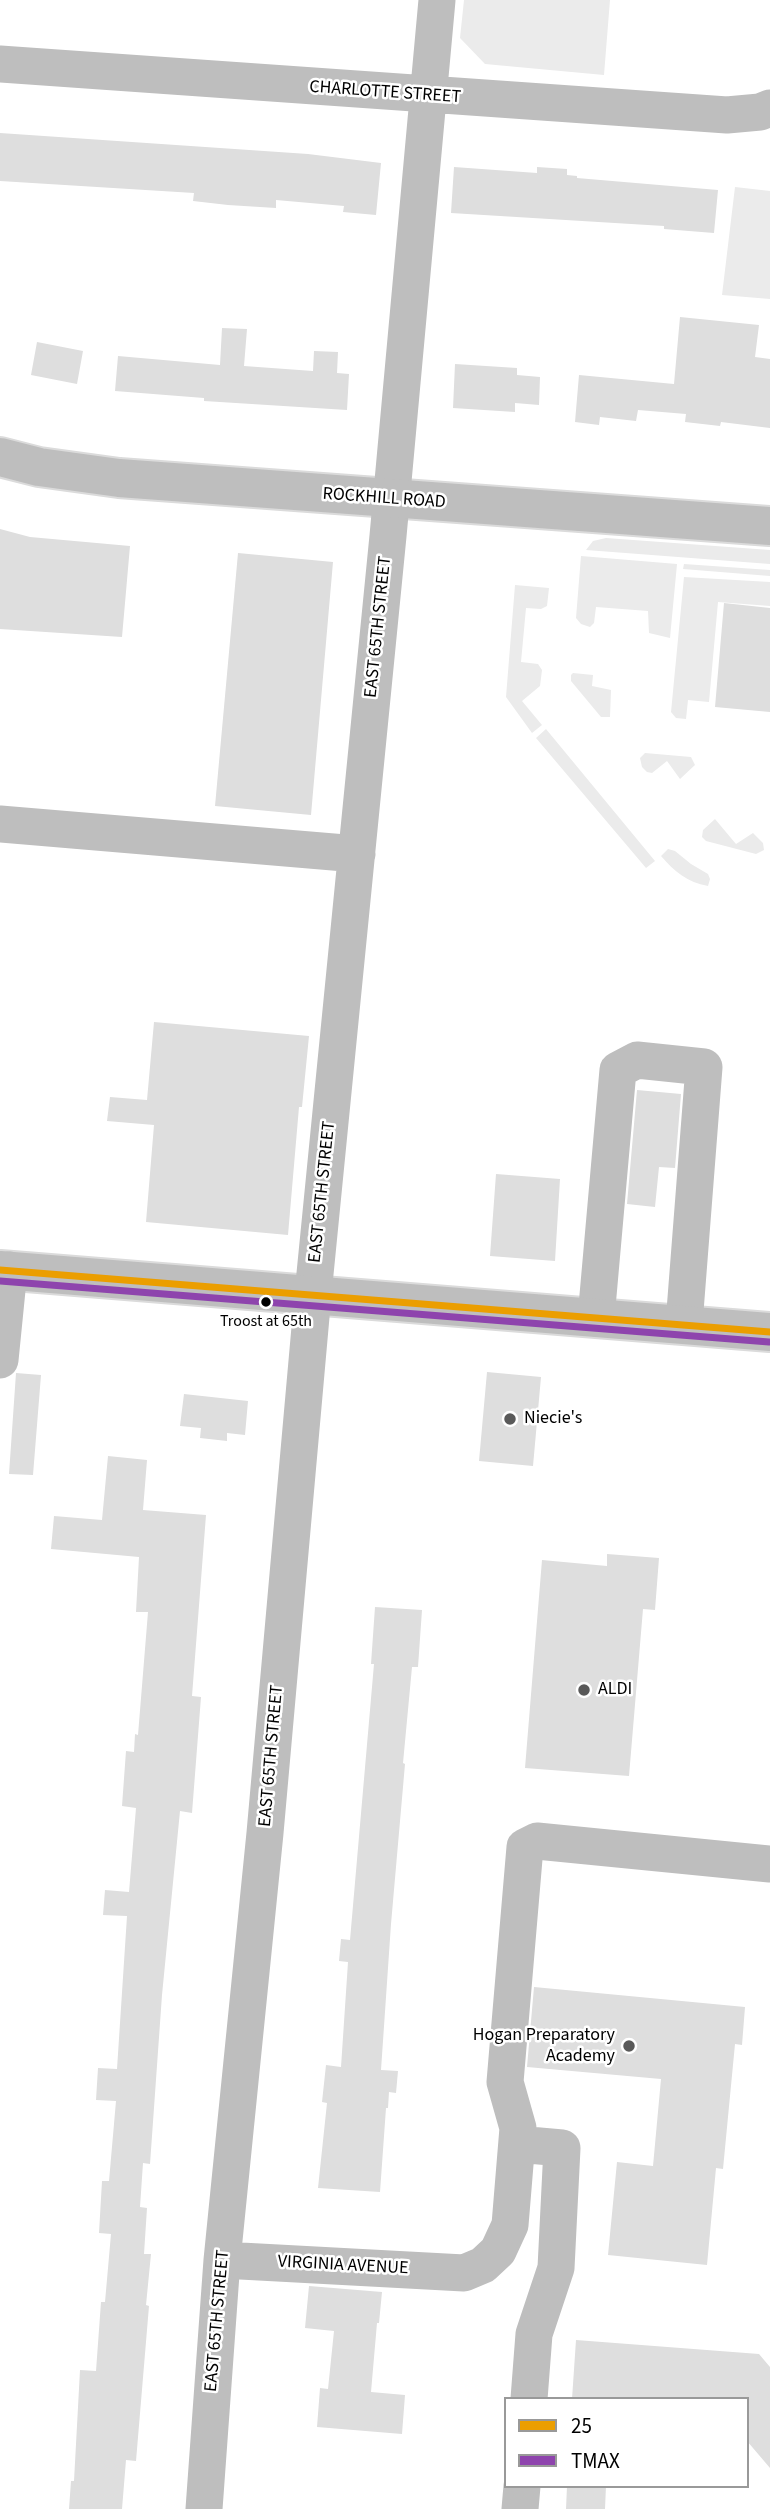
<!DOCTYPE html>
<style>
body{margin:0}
#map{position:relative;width:770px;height:2509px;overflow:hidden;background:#fff;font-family:"Source Sans 3",sans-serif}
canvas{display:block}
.legend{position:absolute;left:504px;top:2397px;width:245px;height:91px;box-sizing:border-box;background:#fff;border:2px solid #999;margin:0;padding:9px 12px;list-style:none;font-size:21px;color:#000}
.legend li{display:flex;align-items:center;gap:14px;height:35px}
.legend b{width:35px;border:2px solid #999}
</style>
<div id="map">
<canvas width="770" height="2509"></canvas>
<ul class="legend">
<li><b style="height:9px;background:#eb9e00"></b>25</li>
<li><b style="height:9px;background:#8e44ad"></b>TMAX</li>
</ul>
</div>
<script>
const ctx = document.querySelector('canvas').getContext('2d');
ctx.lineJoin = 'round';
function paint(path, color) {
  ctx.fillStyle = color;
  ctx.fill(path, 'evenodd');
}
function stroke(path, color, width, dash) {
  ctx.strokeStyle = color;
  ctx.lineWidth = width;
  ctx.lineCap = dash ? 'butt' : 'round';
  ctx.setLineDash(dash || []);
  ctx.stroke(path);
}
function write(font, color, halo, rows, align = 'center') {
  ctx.font = font + ' "Source Sans 3",sans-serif';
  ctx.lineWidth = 5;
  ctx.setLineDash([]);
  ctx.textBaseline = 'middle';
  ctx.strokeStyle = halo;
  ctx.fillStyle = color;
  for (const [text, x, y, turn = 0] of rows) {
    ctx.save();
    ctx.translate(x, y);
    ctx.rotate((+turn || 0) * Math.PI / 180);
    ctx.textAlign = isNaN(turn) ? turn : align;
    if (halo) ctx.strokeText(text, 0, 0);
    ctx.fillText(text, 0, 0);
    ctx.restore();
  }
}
paint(new Path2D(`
 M 464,0 L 610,0 L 604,75 L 485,64 L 460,38 Z
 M 735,187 L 770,191 L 770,299 L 722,295 Z
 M 606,538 L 770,550 L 770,564 L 586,550 L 593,541 Z
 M 581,556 L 677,564 L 670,638 L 649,633 L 648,611 L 596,607 L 594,623 L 590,627 L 581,624 L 576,618 Z
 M 684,564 L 770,570 L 770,576 L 683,569 Z
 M 684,577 L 770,582 L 770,606 L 718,602 L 709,702 L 688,700 L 686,719 L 676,718 L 671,712 Z
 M 515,585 L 549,588 L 547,606 L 541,609 L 526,608 L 521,662 L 538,664 L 542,670 L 540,686 L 522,701 L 542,725 L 532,733 L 506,697 Z
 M 573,673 L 593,675 L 592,686 L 611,690 L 610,717 L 601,717 L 571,681 L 571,675 Z
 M 546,729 L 655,861 L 646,868 L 536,738 Z
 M 645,753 L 691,757 L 695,765 L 680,779 L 667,761 L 652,773 L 647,772 L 642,767 L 640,758 Z
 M 715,819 L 736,844 L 753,833 L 763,843 L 764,850 L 756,854 L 706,841 L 702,837 L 703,830 Z
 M 668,849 L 675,851 L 691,864 L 708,874 L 710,879 L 708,886 C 687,882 675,872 661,856 Z`), '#ebebeb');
paint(new Path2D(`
 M 0,133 L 308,154 L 381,163 L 376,215 L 343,212 L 344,206 L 276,200 L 276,208 L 228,205 L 193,201 L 194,193 L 0,181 Z
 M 454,167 L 537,173 L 537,167 L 567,169 L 567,175 L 577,176 L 577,178 L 718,190 L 714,233 L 664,229 L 664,226 L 451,213 Z
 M 680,317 L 759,325 L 755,357 L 770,359 L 770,428 L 721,422 L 720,426 L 685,422 L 686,414 L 638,410 L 636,421 L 600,417 L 599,425 L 575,422 L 579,375 L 674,384 Z
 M 222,328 L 247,329 L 244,366 L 313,371 L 314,351 L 338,352 L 337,373 L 349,374 L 347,410 L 204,401 L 204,398 L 115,391 L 118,356 L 220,365 Z
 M 37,342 L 83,351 L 77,384 L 31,375 Z
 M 455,364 L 517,368 L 517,375 L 540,377 L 539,405 L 515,403 L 515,412 L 453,408 Z
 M 0,529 L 30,537 L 130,546 L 122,637 L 0,629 Z
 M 238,553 L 333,562 L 311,815 L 215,806 Z
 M 724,603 L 770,608 L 770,712 L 715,707 Z
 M 154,1022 L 309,1036 L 302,1107 L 299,1107 L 288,1235 L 146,1222 L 154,1125 L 107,1121 L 110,1097 L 147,1100 Z
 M 637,1090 L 681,1094 L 675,1168 L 659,1167 L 655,1207 L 627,1204 Z
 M 496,1174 L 560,1179 L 555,1261 L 490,1256 Z
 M 487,1372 L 541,1377 L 533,1466 L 479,1461 Z
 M 16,1373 L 41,1375 L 33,1475 L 9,1474 Z
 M 184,1394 L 248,1401 L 245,1435 L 227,1433 L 227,1441 L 200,1438 L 201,1428 L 180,1426 Z
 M 108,1456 L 147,1460 L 143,1510 L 206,1515 L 192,1696 L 201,1697 L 192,1813 L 180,1811 L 162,1995 L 150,2164 L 143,2163 L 140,2207 L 147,2208 L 144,2254 L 151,2254 L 146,2305 L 149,2306 L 136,2461 L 126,2460 L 122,2509 L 69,2509 L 71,2481 L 74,2481 L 80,2370 L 96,2371 L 101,2302 L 105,2302 L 111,2234 L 99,2233 L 102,2181 L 109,2181 L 116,2101 L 96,2100 L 98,2068 L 117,2069 L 127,1916 L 103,1915 L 105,1890 L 129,1892 L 136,1808 L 122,1806 L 126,1751 L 134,1752 L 135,1734 L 138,1735 L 148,1612 L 136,1612 L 139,1557 L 51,1549 L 54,1516 L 102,1520 Z
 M 607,1554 L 659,1558 L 655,1610 L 643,1609 L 629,1776 L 525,1768 L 542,1560 L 607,1566 Z
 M 375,1607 L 422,1610 L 418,1667 L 412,1667 L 403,1763 L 405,1764 L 391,1924 L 381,2070 L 398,2071 L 396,2093 L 389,2092 L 388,2108 L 386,2108 L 380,2192 L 318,2188 L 327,2103 L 322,2102 L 326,2065 L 341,2067 L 348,1962 L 339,1961 L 341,1939 L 350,1940 L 374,1664 L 371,1664 Z
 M 534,1987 L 745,2007 L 742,2045 L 735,2044 L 723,2169 L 716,2168 L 707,2265 L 608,2255 L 617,2162 L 653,2166 L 661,2079 L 527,2067 Z
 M 309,2286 L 382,2292 L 379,2323 L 377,2323 L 371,2392 L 405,2395 L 402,2434 L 317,2427 L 320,2388 L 328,2389 L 334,2331 L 305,2328 Z
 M 576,2340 L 759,2354 L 770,2367 L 770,2468 L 747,2441 L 747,2399 L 572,2399 Z
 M 567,2486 L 606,2486 L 605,2509 L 566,2509 Z`), '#dedede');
const major = new Path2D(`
 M 0,457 L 39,467 L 119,478 L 770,526
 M 0,1270 L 770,1332`);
stroke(major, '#dbdbdb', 42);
stroke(new Path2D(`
 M 0,64 L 727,115 L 760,112 L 770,108
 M 0,824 L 357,854
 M 596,1318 L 618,1070 L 637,1060 L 704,1067 L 684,1324
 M 0,1360 L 9,1270
 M 517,2144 L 562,2148 L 556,2268 L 534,2334 L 529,2399
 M 222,2260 L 464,2273 L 483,2265 L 498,2251 L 510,2225 L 518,2128 L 505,2082 L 525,1847 L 537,1841 L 770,1864
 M 204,2509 L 222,2260 L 265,1833 L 313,1294 L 388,536 L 437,0
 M 520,2509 L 522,2486`), '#bebebe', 37);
stroke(major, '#bebebe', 38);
stroke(new Path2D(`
 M 0,1270 L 770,1332`), '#eb9e00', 7);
stroke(new Path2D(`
 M 0,1281 L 769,1342`), '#8e44ad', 7);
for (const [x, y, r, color] of [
 [266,1302,6,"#000"],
 [510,1419,7,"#595959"],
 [584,1690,7,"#595959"],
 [629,2046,7,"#595959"]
]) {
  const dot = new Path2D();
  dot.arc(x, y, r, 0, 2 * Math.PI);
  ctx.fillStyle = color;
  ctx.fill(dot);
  stroke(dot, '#fff', 2.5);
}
write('16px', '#000', '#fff', [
 ["Troost at 65th",266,1322]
]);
write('18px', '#000', '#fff', [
 ["CHARLOTTE STREET",385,93,4],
 ["ROCKHILL ROAD",384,499,4],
 ["EAST 65TH STREET",379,627,-84],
 ["EAST 65TH STREET",323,1192,-84],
 ["EAST 65TH STREET",272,1756,-85],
 ["VIRGINIA AVENUE",343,2266,3],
 ["EAST 65TH STREET",218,2321,-85]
]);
write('18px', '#000', '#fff', [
 ["Niecie's",524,1419],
 ["ALDI",598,1690],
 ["Hogan Preparatory",615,2036,"right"],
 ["Academy",615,2057,"right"]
], 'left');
</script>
